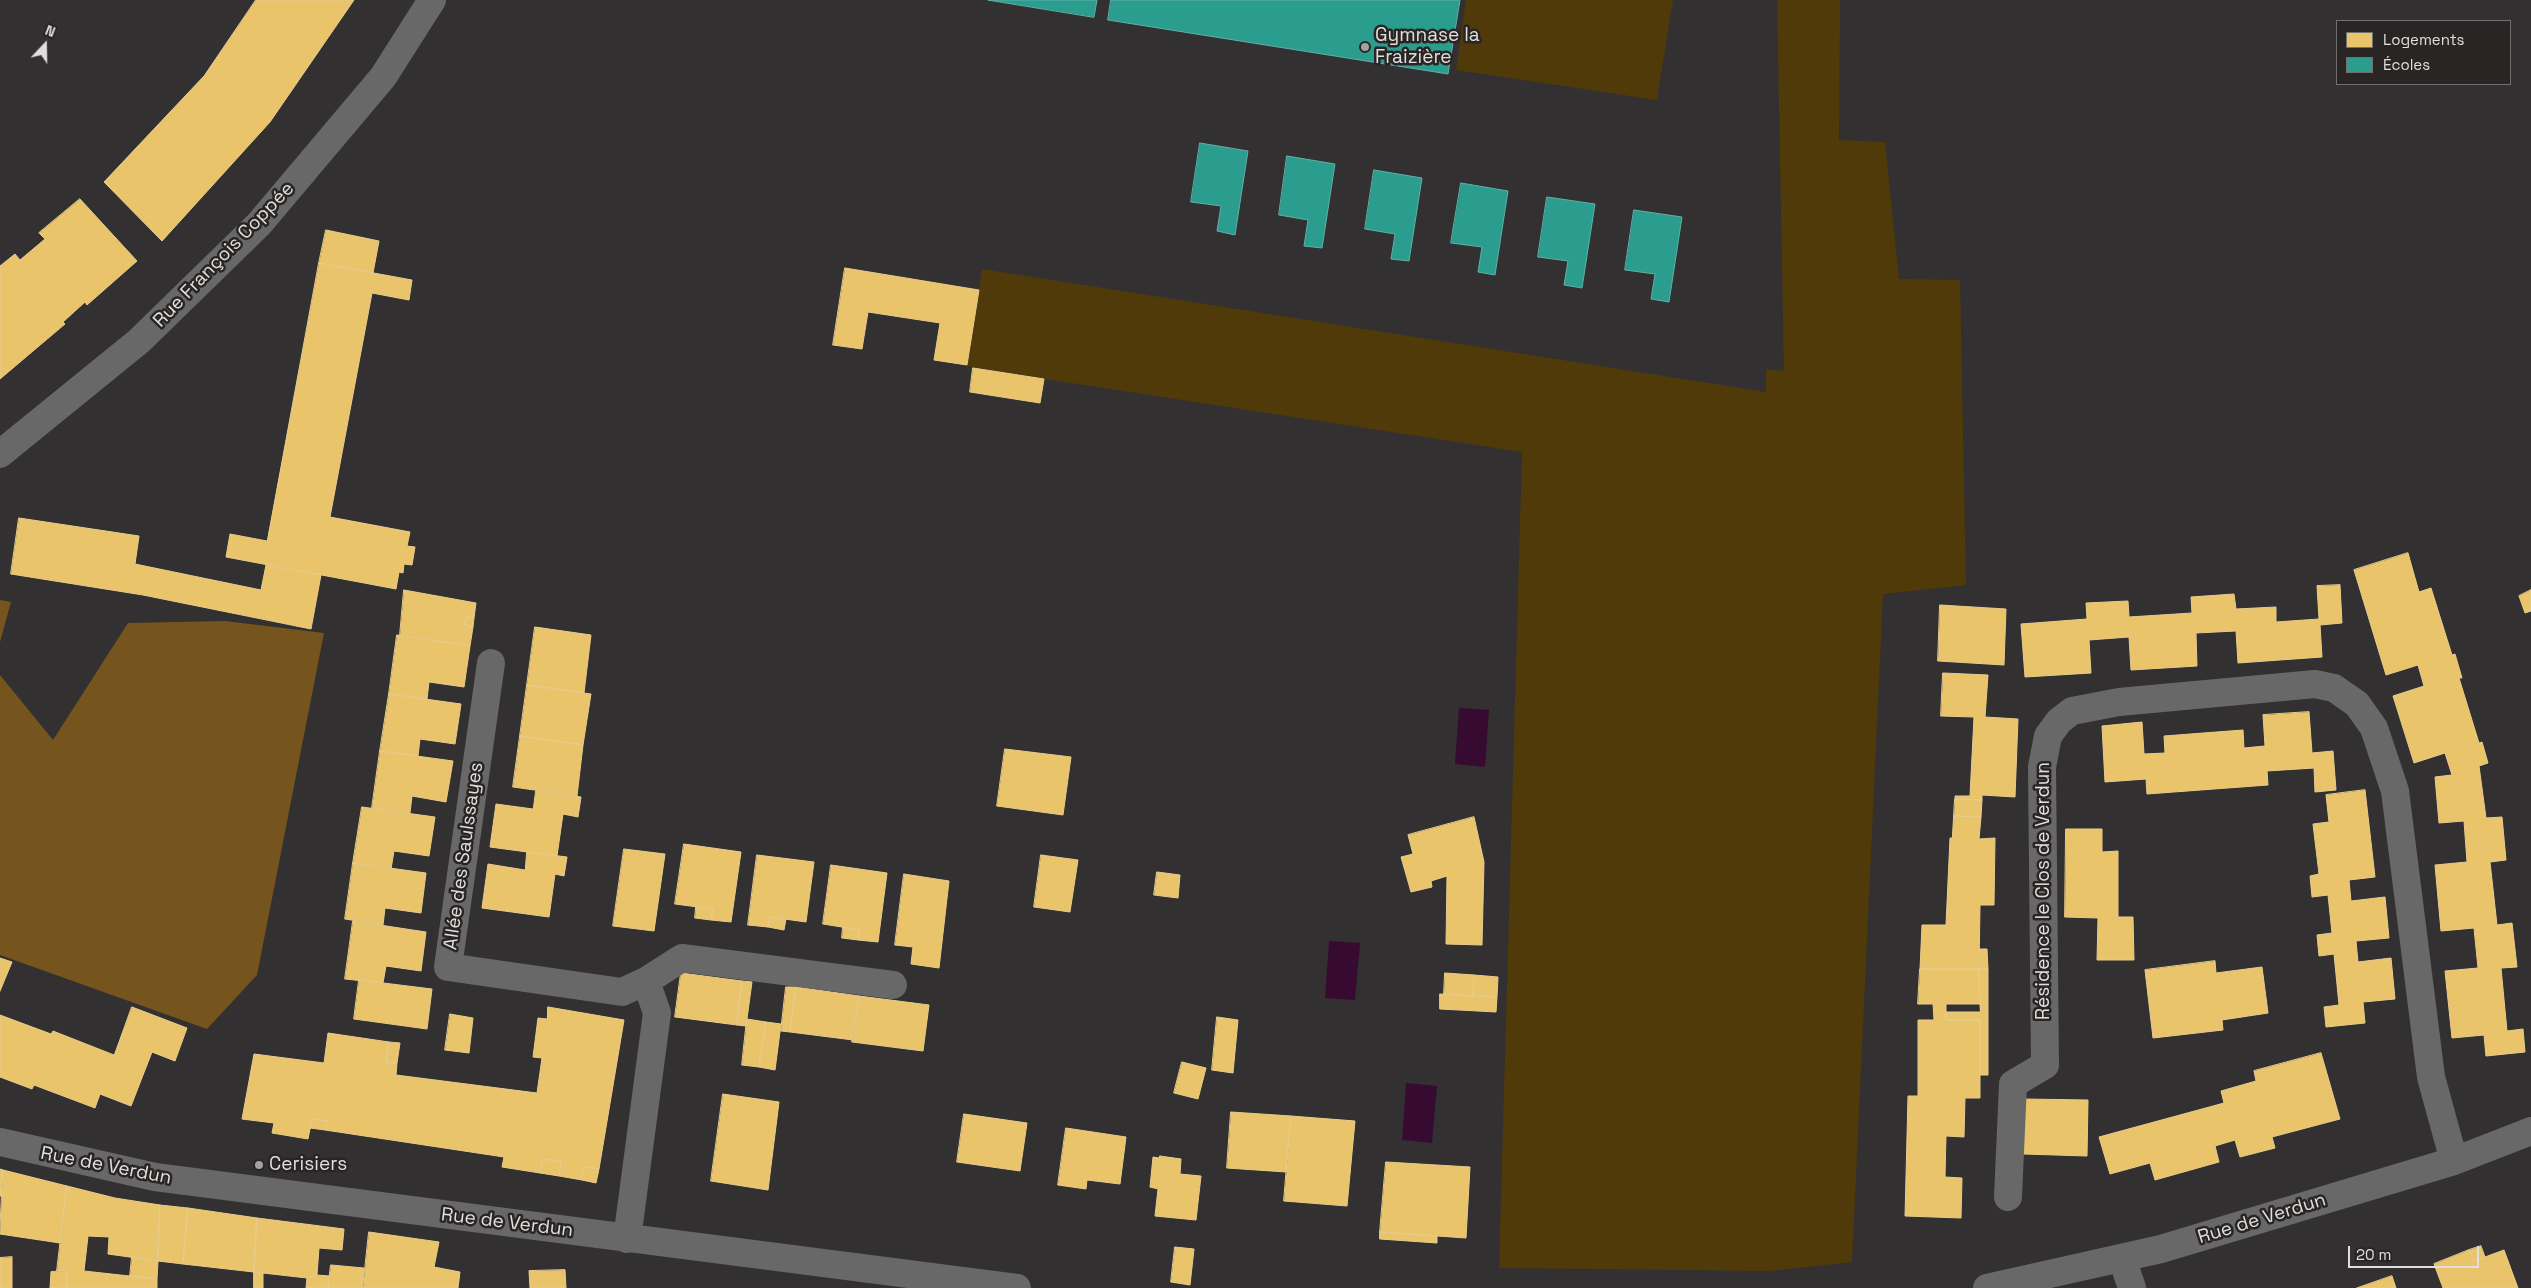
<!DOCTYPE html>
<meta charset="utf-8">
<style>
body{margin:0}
#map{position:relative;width:2531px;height:1288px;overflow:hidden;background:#323030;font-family:"Space Grotesk",sans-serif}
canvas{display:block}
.legend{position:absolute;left:2336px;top:20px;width:175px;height:65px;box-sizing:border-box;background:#292525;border:1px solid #736f6f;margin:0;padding:6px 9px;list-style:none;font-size:15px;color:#e1dede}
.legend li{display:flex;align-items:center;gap:10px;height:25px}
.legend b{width:25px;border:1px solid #736f6f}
.north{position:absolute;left:20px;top:20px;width:50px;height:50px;-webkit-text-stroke:4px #292525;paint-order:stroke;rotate:21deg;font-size:14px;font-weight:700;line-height:20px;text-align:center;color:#e1dede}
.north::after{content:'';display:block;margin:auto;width:18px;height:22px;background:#e1dede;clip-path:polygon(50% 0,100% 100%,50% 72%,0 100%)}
.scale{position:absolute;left:2348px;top:1246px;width:131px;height:22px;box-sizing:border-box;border:2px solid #e1dede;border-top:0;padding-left:6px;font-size:15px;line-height:18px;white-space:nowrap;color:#e1dede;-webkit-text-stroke:4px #292525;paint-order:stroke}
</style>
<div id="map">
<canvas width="2531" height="1288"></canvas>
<ul class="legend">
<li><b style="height:14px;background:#e9c46a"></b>Logements</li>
<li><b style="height:14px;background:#2a9d8f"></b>Écoles</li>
</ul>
<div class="north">N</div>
<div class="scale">20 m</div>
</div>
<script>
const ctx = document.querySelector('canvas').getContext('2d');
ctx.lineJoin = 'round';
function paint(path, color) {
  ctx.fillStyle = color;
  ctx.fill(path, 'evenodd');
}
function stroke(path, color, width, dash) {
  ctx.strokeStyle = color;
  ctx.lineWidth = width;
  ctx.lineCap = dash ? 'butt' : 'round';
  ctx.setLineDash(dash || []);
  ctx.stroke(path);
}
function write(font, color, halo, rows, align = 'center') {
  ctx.font = font + ' "Space Grotesk",sans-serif';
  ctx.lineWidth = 5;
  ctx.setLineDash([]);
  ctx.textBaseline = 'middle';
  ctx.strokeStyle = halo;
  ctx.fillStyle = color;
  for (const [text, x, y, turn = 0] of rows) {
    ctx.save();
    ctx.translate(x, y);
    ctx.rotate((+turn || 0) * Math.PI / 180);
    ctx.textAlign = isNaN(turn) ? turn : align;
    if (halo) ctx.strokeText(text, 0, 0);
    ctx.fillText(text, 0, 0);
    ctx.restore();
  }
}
paint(new Path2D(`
 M 1466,0 L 1673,0 L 1657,100 L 1456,70 Z
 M 1777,0 L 1840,0 L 1839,140 L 1885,142 L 1899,279 L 1960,280 L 1966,585 L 1883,594 L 1852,1262 L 1770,1271 L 1499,1268 L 1522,452 L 973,368 L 967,365 L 982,269 L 1766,392 L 1766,369 L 1784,371 Z`), '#513a0a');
paint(new Path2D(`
 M 0,600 L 11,602 L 0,642 Z
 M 225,621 L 324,633 L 257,975 L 207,1029 L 0,955 L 0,675 L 53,740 L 128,623 Z`), '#75551d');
paint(new Path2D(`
 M 1459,708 L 1489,710 L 1485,767 L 1455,764 Z
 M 1329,941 L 1360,943 L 1355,1000 L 1325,998 Z
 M 1406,1083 L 1437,1086 L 1432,1143 L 1402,1140 Z`), '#370b31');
const homes = new Path2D(`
 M 256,0 L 354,0 L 270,122 L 162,241 L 104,182 L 204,76 Z
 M 80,199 L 137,261 L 87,305 L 85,302 L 63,322 L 65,324 L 0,379 L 0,266 L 15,254 L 20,260 L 45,239 L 39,233 Z
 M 326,230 L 379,241 L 373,273 L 319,263 Z
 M 319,263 L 412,280 L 409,300 L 372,293 L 330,517 L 410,532 L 407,546 L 415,547 L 412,565 L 404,564 L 403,573 L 399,572 L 396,589 L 226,557 L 230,534 L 267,541 Z
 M 845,268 L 979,290 L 967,365 L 934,360 L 940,323 L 868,312 L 862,349 L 833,345 Z
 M 973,368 L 1044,379 L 1040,403 L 970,392 Z
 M 19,518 L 139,536 L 135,564 L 261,590 L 266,565 L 321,575 L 311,629 L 143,595 L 11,574 Z
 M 2408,553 L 2419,592 L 2431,588 L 2452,655 L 2455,654 L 2462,678 L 2459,678 L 2479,743 L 2482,742 L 2488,763 L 2479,766 L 2486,818 L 2502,817 L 2506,860 L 2490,862 L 2497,925 L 2512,923 L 2517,967 L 2501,968 L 2507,1031 L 2523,1029 L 2525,1052 L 2486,1056 L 2484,1035 L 2452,1038 L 2445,971 L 2478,968 L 2474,928 L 2441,931 L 2435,865 L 2467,862 L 2464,821 L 2439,823 L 2435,777 L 2452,775 L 2445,753 L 2414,763 L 2393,696 L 2424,686 L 2418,665 L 2386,675 L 2354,570 Z
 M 2340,585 L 2342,623 L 2320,625 L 2322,657 L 2238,663 L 2236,631 L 2196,633 L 2197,666 L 2131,670 L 2129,637 L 2089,640 L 2091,673 L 2025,677 L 2021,624 L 2087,619 L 2086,603 L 2128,601 L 2129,617 L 2192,613 L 2191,597 L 2234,594 L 2236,609 L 2276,607 L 2276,622 L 2319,619 L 2317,586 Z
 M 404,590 L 476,603 L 474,618 L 466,617 L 465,625 L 473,627 L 470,646 L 400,635 Z
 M 2531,590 L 2531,611 L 2525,613 L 2519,596 Z
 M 1940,605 L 2006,609 L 2004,665 L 1938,661 Z
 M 466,617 L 474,618 L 473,627 L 465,625 Z
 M 535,627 L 591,635 L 584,693 L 527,685 Z
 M 397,635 L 470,646 L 464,687 L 429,682 L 427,699 L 389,694 Z
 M 1943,673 L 1988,675 L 1985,717 L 2018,719 L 2015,797 L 1982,795 L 1982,800 L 1955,799 L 1955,796 L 1970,796 L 1974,717 L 1941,716 Z
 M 527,685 L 591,694 L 583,745 L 520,736 Z
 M 389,694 L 461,704 L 455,744 L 420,739 L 418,756 L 380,751 Z
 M 2309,712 L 2312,753 L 2333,751 L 2336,790 L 2315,792 L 2314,768 L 2267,771 L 2268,785 L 2147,794 L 2146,779 L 2105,782 L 2102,726 L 2142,722 L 2144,754 L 2165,753 L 2164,736 L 2243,730 L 2244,748 L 2265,746 L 2263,715 Z
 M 520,736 L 583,745 L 577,796 L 513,787 Z
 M 1005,749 L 1071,757 L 1063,815 L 997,806 Z
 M 380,751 L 453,761 L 446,802 L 412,796 L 410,813 L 372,808 Z
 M 2365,790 L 2375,877 L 2349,880 L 2351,901 L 2385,897 L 2389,938 L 2356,941 L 2358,962 L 2391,958 L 2395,999 L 2363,1002 L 2365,1023 L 2326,1027 L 2324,1007 L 2339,1005 L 2334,954 L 2319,956 L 2317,935 L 2332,933 L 2328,895 L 2312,897 L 2310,876 L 2319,874 L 2313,824 L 2329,822 L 2326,795 Z
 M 536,791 L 581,797 L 578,817 L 563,814 L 557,856 L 490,847 L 496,804 L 533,809 Z
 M 1955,799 L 1982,800 L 1981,817 L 1954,816 Z
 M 362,807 L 435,817 L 429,856 L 394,851 L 391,869 L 353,863 Z
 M 1954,816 L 1981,817 L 1979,839 L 1995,838 L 1994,905 L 1980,905 L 1979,969 L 1920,969 L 1922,925 L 1946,925 L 1950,838 L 1952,838 Z
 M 1474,817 L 1484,862 L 1482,945 L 1446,944 L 1447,876 L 1431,881 L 1432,887 L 1411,892 L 1401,857 L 1413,854 L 1408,835 Z
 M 2066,829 L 2102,829 L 2102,852 L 2118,851 L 2118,917 L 2133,917 L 2134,960 L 2097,960 L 2098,918 L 2065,917 Z
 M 684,844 L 741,852 L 731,922 L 711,920 L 713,909 L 675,904 Z
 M 624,849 L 665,854 L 654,931 L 613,926 Z
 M 527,852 L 567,857 L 564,876 L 555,874 L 549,917 L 482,908 L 488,864 L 525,870 Z
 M 757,855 L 814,862 L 806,922 L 770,917 L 768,927 L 748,925 Z
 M 1041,855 L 1078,860 L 1070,912 L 1034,907 Z
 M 353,863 L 426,873 L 421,913 L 385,908 L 383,925 L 345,919 Z
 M 831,865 L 887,873 L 878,942 L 858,940 L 860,930 L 823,924 Z
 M 1157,872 L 1180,875 L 1178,898 L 1154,895 Z
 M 904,874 L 949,881 L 939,968 L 911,964 L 913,947 L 895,945 Z
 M 696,907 L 713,909 L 711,920 L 695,918 Z
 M 770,917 L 786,919 L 784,930 L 768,927 Z
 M 353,921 L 426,932 L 421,971 L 386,966 L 383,983 L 345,979 Z
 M 843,927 L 860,930 L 858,940 L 842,938 Z
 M 1980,949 L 1987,949 L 1988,969 L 1979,969 Z
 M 0,958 L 12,962 L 0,991 Z
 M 2215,961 L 2216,973 L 2262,967 L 2268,1013 L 2222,1020 L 2223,1030 L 2153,1038 L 2145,970 Z
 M 1920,969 L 1979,969 L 1980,1004 L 1946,1004 L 1946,1020 L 1980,1020 L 1980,1098 L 1965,1098 L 1964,1137 L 1946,1136 L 1945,1177 L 1962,1178 L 1961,1218 L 1905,1216 L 1908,1096 L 1918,1096 L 1918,1020 L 1934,1020 L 1933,1004 L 1918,1004 Z
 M 1979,969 L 1988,969 L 1988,1075 L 1980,1075 L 1980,1020 L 1946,1020 L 1946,1012 L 1980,1012 Z
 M 681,973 L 742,981 L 737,1025 L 675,1017 Z
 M 1445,973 L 1474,975 L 1473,996 L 1444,994 Z
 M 1474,975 L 1498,977 L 1497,997 L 1473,996 Z
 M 359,980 L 432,989 L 427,1029 L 354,1019 Z
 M 742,981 L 752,982 L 746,1026 L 737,1025 Z
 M 786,987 L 796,987 L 790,1032 L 781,1031 Z
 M 796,987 L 859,996 L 853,1040 L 790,1032 Z
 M 1440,994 L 1497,997 L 1496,1012 L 1440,1009 Z
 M 859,996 L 929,1005 L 923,1051 L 852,1042 Z
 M 132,1007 L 187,1028 L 175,1061 L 152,1052 L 131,1106 L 100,1094 L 95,1108 L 34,1085 L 32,1089 L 0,1077 L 0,1015 L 51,1034 L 53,1031 L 114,1055 Z
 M 548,1007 L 624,1020 L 599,1169 L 584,1167 L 582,1180 L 559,1176 L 561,1162 L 543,1159 L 540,1173 L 502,1167 L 504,1157 L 325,1130 L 327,1121 L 312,1119 L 308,1139 L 272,1133 L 274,1123 L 242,1119 L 254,1054 L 324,1063 L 328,1033 L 389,1042 L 386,1062 L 397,1063 L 396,1075 L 537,1093 L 542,1058 L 533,1057 L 538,1018 L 547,1019 Z
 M 450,1014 L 473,1018 L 469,1053 L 445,1050 Z
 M 1217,1017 L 1238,1020 L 1233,1073 L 1212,1070 Z
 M 747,1019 L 766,1022 L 759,1067 L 742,1065 Z
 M 766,1022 L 781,1024 L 775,1070 L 759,1067 Z
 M 389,1042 L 400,1043 L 397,1063 L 386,1062 Z
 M 2321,1053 L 2340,1119 L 2272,1137 L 2275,1148 L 2240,1157 L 2235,1140 L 2215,1146 L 2219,1162 L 2155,1180 L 2150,1163 L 2110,1174 L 2099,1137 L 2224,1103 L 2221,1091 L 2256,1081 L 2254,1071 Z
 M 1182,1062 L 1206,1068 L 1198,1099 L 1174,1093 Z
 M 723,1094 L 779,1102 L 768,1190 L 711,1181 Z
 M 2024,1099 L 2088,1100 L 2087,1156 L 2024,1154 Z
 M 1231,1112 L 1291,1116 L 1286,1172 L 1227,1168 Z
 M 964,1114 L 1027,1123 L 1020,1171 L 957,1162 Z
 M 1291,1116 L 1355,1121 L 1347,1206 L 1284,1201 Z
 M 312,1119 L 327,1121 L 325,1130 L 310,1128 Z
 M 1066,1128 L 1126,1137 L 1120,1184 L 1087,1180 L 1086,1189 L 1058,1185 Z
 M 1160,1156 L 1181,1159 L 1180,1174 L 1201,1176 L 1196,1220 L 1155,1216 L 1158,1189 L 1150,1187 L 1153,1157 L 1159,1158 Z
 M 543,1159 L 561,1162 L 559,1176 L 540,1173 Z
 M 1386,1162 L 1470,1167 L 1466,1238 L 1380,1232 Z
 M 584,1167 L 599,1169 L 596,1183 L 582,1180 Z
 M 0,1169 L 3,1170 L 1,1196 L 0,1196 Z
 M 3,1170 L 67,1186 L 60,1243 L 0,1234 Z
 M 67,1186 L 115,1198 L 160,1205 L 158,1261 L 108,1254 L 109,1237 L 88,1236 L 84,1271 L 157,1279 L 157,1288 L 67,1288 L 67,1271 L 57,1271 Z
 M 160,1205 L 188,1208 L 183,1264 L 158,1261 Z
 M 188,1208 L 257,1218 L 254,1272 L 183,1264 Z
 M 257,1218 L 344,1229 L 342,1250 L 319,1248 L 317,1275 L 307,1278 L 254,1272 Z
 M 369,1232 L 439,1242 L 434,1267 L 460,1272 L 458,1288 L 363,1288 Z
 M 1380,1232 L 1437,1236 L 1437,1243 L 1380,1239 Z
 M 2481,1246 L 2485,1257 L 2474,1261 L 2469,1250 Z
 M 1175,1247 L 1194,1249 L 1190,1285 L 1171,1282 Z
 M 2469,1250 L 2474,1261 L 2504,1250 L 2518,1288 L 2443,1288 L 2434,1264 Z
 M 12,1257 L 12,1288 L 0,1288 L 0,1258 Z
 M 132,1257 L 158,1261 L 157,1279 L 130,1276 Z
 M 331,1265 L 364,1268 L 362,1288 L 328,1288 Z
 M 565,1270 L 566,1288 L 530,1288 L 529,1271 Z
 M 67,1271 L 67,1288 L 50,1288 L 51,1272 Z
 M 254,1272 L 263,1273 L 263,1288 L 254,1288 Z
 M 317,1275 L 330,1276 L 328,1288 L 306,1288 L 307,1278 Z
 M 2392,1276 L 2396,1288 L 2357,1288 Z`);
paint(homes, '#e9c46a');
stroke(homes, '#e7cc8d', 1);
const schools = new Path2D(`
 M 988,0 L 1097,0 L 1094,17 Z
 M 1111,0 L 1460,0 L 1448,74 L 1108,20 Z
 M 1200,143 L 1248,151 L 1235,235 L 1217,231 L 1221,206 L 1191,202 Z
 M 1287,156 L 1335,164 L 1322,248 L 1304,246 L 1308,220 L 1279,215 Z
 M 1374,170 L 1422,178 L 1409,261 L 1391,259 L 1395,234 L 1365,229 Z
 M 1461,183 L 1508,191 L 1495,275 L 1478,272 L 1482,247 L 1451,243 Z
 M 1547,197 L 1595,204 L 1582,288 L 1564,285 L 1568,261 L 1538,257 Z
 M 1634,210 L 1682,217 L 1669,302 L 1651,299 L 1655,274 L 1625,270 Z`);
paint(schools, '#2a9d8f');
stroke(schools, '#61b0a7', 1);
stroke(new Path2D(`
 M 0,454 L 139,341 L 259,224 L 383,77 L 432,0
 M 491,663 L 448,967 L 622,992 L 646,981 L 682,958 L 893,985
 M 0,1142 L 155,1177 L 1017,1288
 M 2008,1197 L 2013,1084 L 2045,1065 L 2042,767 L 2048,736 L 2059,721 L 2072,711 L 2119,702 L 2315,684 L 2334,688 L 2357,704 L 2374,728 L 2395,791 L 2431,1077 L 2454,1161
 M 627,1239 L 657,1013 L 646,981
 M 2122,1258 L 2132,1288
 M 1987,1288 L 2161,1249 L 2454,1161 L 2531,1131`), '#696868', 28);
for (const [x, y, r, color] of [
 [1365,47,5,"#a4a1a1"],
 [259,1165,5,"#a4a1a1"]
]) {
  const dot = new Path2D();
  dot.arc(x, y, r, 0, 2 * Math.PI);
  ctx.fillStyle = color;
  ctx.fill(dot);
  stroke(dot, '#292525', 2);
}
write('19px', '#e1dede', '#292525', [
 ["Gymnase la",1375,36],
 ["Fraizière",1375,58],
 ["Cerisiers",269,1165]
], 'left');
write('19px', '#e1dede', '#292525', [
 ["Rue François Coppée",224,255,-46],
 ["Allée des Saulssayes",464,856,-82],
 ["Résidence le Clos de Verdun",2044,891,-90],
 ["Rue de Verdun",106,1166,11],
 ["Rue de Verdun",2262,1219,-17],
 ["Rue de Verdun",507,1223,7]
]);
</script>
